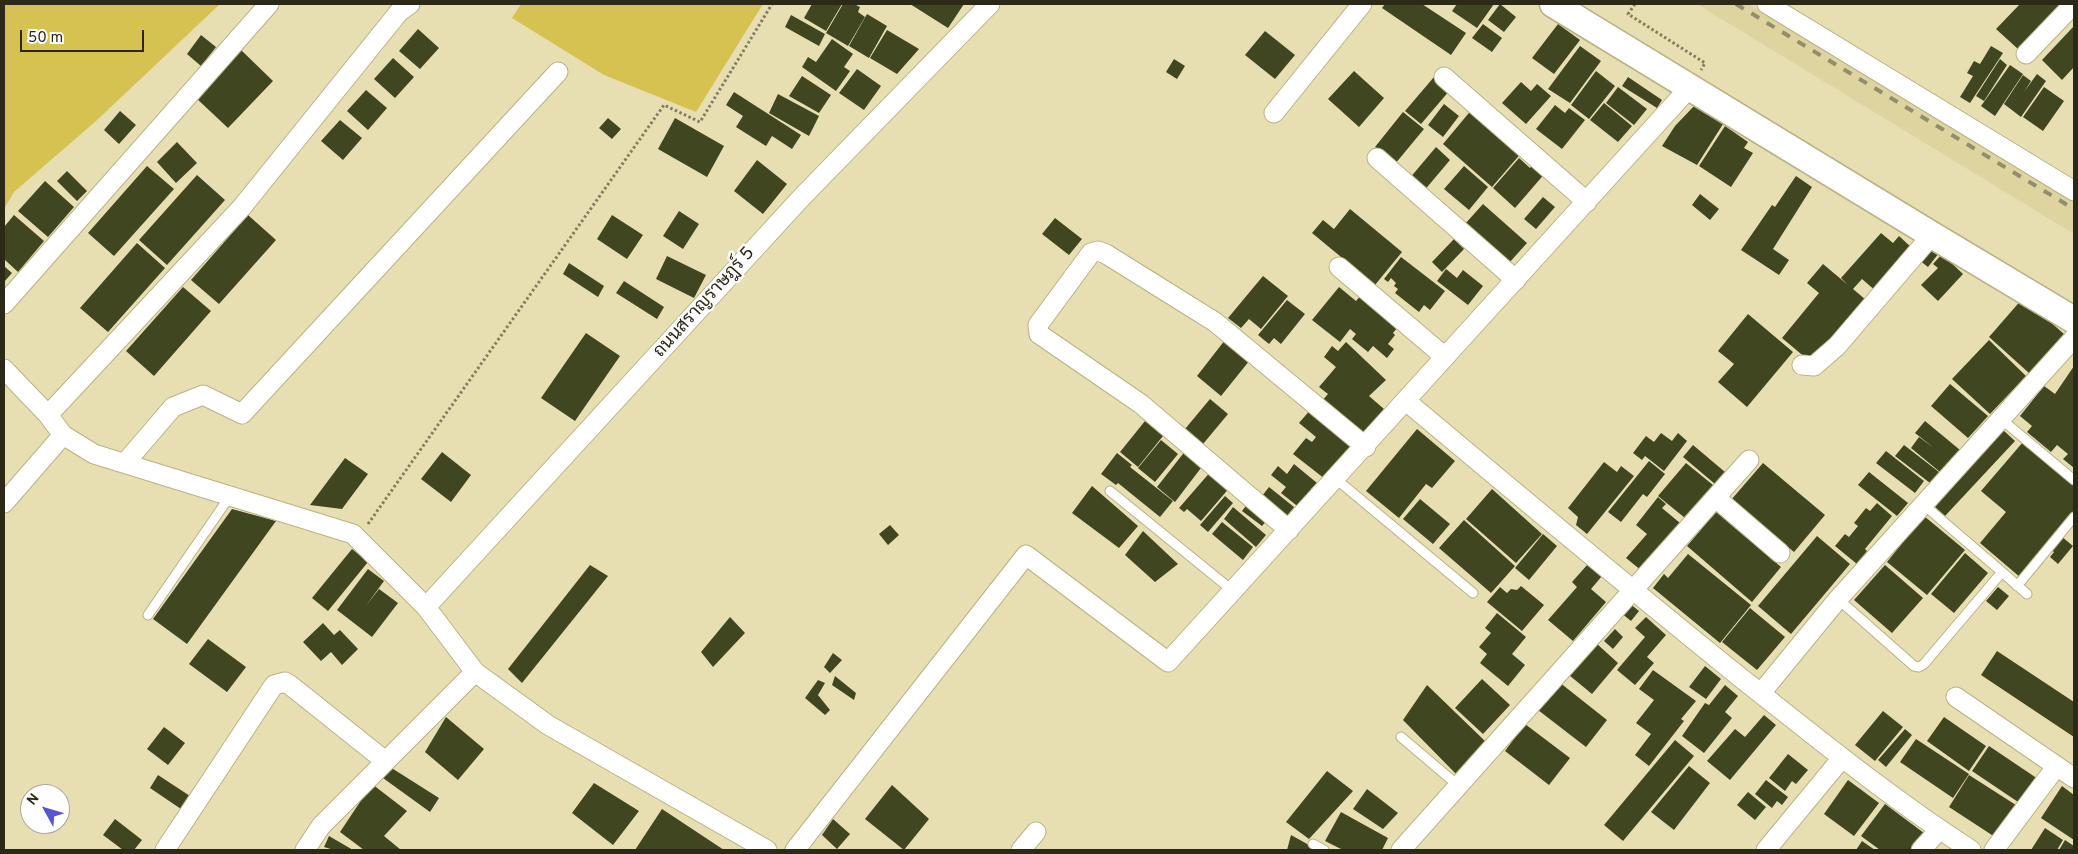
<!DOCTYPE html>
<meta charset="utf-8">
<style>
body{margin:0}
#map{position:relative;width:2078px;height:854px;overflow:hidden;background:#e7dfb2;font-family:Overpass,sans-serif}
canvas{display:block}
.frame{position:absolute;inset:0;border:5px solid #2c2918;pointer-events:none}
.north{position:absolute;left:20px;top:784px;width:50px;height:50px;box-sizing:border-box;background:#fefefe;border:1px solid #aaa9a2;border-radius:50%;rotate:309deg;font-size:14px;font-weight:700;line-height:20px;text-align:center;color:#2c2918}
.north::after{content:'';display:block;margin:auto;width:18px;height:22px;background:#5856cd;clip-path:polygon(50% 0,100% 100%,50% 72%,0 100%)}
.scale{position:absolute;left:20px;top:30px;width:124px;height:22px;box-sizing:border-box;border:2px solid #2c2918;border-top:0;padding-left:6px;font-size:15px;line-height:18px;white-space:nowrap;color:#2c2918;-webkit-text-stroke:4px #fefefe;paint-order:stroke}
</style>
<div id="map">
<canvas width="2078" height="854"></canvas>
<div class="frame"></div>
<div class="north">N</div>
<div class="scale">50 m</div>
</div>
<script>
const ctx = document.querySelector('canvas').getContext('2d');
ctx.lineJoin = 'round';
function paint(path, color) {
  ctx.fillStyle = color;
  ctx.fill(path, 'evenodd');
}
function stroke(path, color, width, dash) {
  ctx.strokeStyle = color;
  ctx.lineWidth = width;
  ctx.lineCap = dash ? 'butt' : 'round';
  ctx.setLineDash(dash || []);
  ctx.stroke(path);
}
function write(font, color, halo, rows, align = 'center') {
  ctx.font = font + ' Overpass,Sarabun,sans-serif';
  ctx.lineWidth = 5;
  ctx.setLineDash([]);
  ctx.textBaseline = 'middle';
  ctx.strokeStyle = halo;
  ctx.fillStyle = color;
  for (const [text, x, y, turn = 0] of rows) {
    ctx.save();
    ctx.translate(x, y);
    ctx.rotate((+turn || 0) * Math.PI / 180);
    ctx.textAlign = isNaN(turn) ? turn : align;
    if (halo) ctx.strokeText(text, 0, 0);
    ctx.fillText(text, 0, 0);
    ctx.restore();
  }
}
paint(new Path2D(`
 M 1697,4 L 1749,4 L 2074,202 L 2074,234 Z`), '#ded4a0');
paint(new Path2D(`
 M 4,4 L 220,4 L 96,121 L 14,192 L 4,209 Z
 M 521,4 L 763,4 L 696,112 L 604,75 L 512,18 Z`), '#d6c251');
paint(new Path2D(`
 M 812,4 L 842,4 L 826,31 L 804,18 Z
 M 843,4 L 854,4 L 860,7 L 858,12 L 865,17 L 848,46 L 826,33 Z
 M 910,4 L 964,4 L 948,28 Z
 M 1385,4 L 1422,4 L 1466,33 L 1451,55 L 1382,8 Z
 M 1457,4 L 1494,4 L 1477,28 L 1452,11 Z
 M 1500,4 L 1516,17 L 1504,32 L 1488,20 Z
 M 2020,4 L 2062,4 L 2018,49 L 1996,29 Z
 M 867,14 L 887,26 L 869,58 L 849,46 Z
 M 791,15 L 825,34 L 819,46 L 785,27 Z
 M 1483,24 L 1502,38 L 1492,52 L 1472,38 Z
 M 1558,24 L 1580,40 L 1554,74 L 1532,58 Z
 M 2074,26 L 2074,67 L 2062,80 L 2042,60 Z
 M 418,29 L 439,48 L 420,69 L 399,51 Z
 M 887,30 L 919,49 L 897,74 L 870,58 Z
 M 1265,31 L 1295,55 L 1275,79 L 1245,55 Z
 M 201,35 L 216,47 L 201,66 L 187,54 Z
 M 832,39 L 853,54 L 844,67 L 850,71 L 836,91 L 802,67 L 808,57 L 816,62 Z
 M 1580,46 L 1601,61 L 1570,103 L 1548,89 Z
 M 1991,46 L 2003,53 L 1970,103 L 1960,97 L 1973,76 L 1967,73 L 1974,61 L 1980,64 Z
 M 241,50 L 273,81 L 228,128 L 195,97 Z
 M 393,58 L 414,77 L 395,98 L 374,79 Z
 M 1174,59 L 1185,66 L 1177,79 L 1166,72 Z
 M 2000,59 L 2007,65 L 1984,101 L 1976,96 Z
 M 2010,65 L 2023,74 L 1995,116 L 1981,106 Z
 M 857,69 L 881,86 L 864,110 L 839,93 Z
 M 1354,71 L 1384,98 L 1359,127 L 1328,99 Z
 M 1596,71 L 1615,86 L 1589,119 L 1571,105 Z
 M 2037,74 L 2046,81 L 2021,117 L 2004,104 L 2023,75 L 2031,81 L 2024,92 Z
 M 802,76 L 831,95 L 819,113 L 789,96 Z
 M 1434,77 L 1450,90 L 1421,124 L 1405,111 Z
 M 1628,77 L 1662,100 L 1657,108 L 1622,86 Z
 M 1521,82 L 1531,91 L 1537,84 L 1551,96 L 1526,124 L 1502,103 Z
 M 1618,87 L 1647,109 L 1634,125 L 1606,103 Z
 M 2044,87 L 2064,101 L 2043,131 L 2023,117 Z
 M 366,90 L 387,108 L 368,130 L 347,111 Z
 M 734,92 L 801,135 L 792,149 L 772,136 L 766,146 L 736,127 L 743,116 L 726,105 Z
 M 778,94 L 819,116 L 809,136 L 769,113 Z
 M 1604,103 L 1632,126 L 1618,142 L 1590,120 Z
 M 1444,104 L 1459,116 L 1443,137 L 1428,125 Z
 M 1555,105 L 1565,113 L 1569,108 L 1585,120 L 1562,149 L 1536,129 Z
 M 1695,105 L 1725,121 L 1697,165 L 1662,146 L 1675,126 Z
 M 1473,108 L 1523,151 L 1492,187 L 1443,144 Z
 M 120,111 L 136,125 L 119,144 L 104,130 Z
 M 1403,112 L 1424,129 L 1395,164 L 1375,147 Z
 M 608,118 L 621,129 L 612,139 L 599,128 Z
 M 675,118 L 724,146 L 707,177 L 658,149 Z
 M 340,120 L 362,138 L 343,160 L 321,141 Z
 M 1725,126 L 1748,142 L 1744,148 L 1753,153 L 1731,187 L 1699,166 Z
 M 177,142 L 197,163 L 176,183 L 157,162 Z
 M 1436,147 L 1450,160 L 1423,192 L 1409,179 Z
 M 1519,158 L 1530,168 L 1535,161 L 1547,171 L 1515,208 L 1493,188 Z
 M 757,160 L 787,184 L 763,214 L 734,191 Z
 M 147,166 L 174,189 L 114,256 L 88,233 Z
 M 1464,166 L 1488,187 L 1469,210 L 1444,189 Z
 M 67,171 L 87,191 L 77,201 L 57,181 Z
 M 197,175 L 225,200 L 167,265 L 139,240 Z
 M 1796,176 L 1812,187 L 1773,249 L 1789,260 L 1779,275 L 1741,250 L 1772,205 L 1775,207 Z
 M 45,181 L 74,207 L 48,237 L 18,211 Z
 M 1700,194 L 1719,209 L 1710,220 L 1692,205 Z
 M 1543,197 L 1555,207 L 1536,229 L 1524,219 Z
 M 1483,204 L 1527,243 L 1509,263 L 1465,224 Z
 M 1350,209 L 1402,252 L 1375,285 L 1312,233 L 1323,220 L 1334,229 Z
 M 679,211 L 699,224 L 683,249 L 663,236 Z
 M 14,215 L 44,241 L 18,272 L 4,259 L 4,227 Z
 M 248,215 L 276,240 L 219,304 L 191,280 Z
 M 612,215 L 643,235 L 627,259 L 597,239 Z
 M 1055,218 L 1082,239 L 1069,255 L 1042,234 Z
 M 1881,233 L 1893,243 L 1899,236 L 1912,248 L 1877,292 L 1862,279 L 1853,289 L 1866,300 L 1813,364 L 1782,338 L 1819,293 L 1807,283 L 1823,264 L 1848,285 L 1841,278 Z
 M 1454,239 L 1464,249 L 1442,272 L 1432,262 Z
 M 137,243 L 165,268 L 108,332 L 80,308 Z
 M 1930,246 L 1939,253 L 1928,267 L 1919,260 Z
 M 1942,254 L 1963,274 L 1938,301 L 1921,285 L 1938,268 L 1933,264 Z
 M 667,256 L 706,275 L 694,298 L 656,279 Z
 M 1401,257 L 1445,291 L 1430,310 L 1424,305 L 1419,312 L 1395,293 L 1398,289 L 1394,286 L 1396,283 L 1391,278 L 1388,282 L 1384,279 Z
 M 569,263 L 604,286 L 598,297 L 563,274 Z
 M 4,266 L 12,273 L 4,282 Z
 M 1446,269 L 1457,278 L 1463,270 L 1483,286 L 1468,305 L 1437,281 Z
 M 1263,276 L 1288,296 L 1261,329 L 1249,319 L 1241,328 L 1228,318 Z
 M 624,281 L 664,307 L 657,319 L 616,293 Z
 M 183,287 L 211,311 L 154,376 L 126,351 Z
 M 1339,287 L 1356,301 L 1362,294 L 1397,328 L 1393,333 L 1395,335 L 1388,344 L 1394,349 L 1387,358 L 1373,346 L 1368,352 L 1352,339 L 1356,334 L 1350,329 L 1340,342 L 1312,320 Z
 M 2023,298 L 2064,334 L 2029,373 L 1989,337 Z
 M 1287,300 L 1305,314 L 1281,344 L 1274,338 L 1269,344 L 1258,335 Z
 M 1748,314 L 1793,352 L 1747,407 L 1718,382 L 1734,364 L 1718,351 Z
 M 586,333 L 620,356 L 575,421 L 541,398 Z
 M 1225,340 L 1250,360 L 1221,396 L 1197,376 Z
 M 1989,340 L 2026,376 L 1990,414 L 1952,379 Z
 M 1346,342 L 1386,380 L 1369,396 L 1384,409 L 1362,436 L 1321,402 L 1328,394 L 1319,387 L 1336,367 L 1324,357 L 1332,346 L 1338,351 Z
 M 2074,366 L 2074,468 L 2063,459 L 2068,454 L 2057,445 L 2051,452 L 2027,432 L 2032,426 L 2020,416 L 2044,386 L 2055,394 Z
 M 1950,384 L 1988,416 L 1968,438 L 1931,406 Z
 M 1210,399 L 1228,414 L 1203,444 L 1185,429 Z
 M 1311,409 L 1356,441 L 1325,479 L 1293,454 L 1306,438 L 1312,442 L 1316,437 L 1299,423 Z
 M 1145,421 L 1163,436 L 1138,467 L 1120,452 Z
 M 1925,421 L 1960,450 L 1940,472 L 1911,448 L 1919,437 L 1934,448 L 1915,433 Z
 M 1417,429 L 1455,461 L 1432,488 L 1426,484 L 1399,518 L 1366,491 Z
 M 2003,430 L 2015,441 L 1945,516 L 1934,506 Z
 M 1661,433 L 1672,441 L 1678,433 L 1687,441 L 1664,471 L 1645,456 L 1642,460 L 1633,453 L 1646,436 L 1654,442 Z
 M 1161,440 L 1178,454 L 1155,482 L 1138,468 Z
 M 2023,442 L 2074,486 L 2074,516 L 2021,578 L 1980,543 L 2006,512 L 1981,491 Z
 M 1693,445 L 1725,472 L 1715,484 L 1683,457 Z
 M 1904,445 L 1939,472 L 1930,483 L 1895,456 Z
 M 1186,450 L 1204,464 L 1175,502 L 1157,487 Z
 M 1886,451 L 1924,481 L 1915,493 L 1876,463 Z
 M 442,452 L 471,475 L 451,502 L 421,479 Z
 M 1117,453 L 1132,465 L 1130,467 L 1173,501 L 1160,517 L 1118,483 L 1116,485 L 1101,474 Z
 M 345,458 L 368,474 L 342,509 L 310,505 Z
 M 1649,461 L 1665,474 L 1647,497 L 1643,494 L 1621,522 L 1608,512 Z
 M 1604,462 L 1617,472 L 1621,466 L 1634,476 L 1587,534 L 1576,525 L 1578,517 L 1568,508 Z
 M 1686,463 L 1713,485 L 1685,518 L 1658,496 Z
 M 1763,463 L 1825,515 L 1794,552 L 1731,500 Z
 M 1294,464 L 1317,483 L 1311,489 L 1314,493 L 1301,509 L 1281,493 L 1286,487 L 1271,475 L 1278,466 L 1287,474 Z
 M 1212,470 L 1231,486 L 1201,521 L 1187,509 L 1184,512 L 1179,508 Z
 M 1869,472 L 1908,503 L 1897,516 L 1858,485 Z
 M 1092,486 L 1138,526 L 1119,548 L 1072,513 Z
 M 1269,487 L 1294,507 L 1287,516 L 1262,496 Z
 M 1492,489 L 1542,534 L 1516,563 L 1466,519 Z
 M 1225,496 L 1233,503 L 1208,532 L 1200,525 Z
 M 1658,497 L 1666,504 L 1662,508 L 1680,523 L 1642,571 L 1626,558 L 1647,534 L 1636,525 Z
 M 1420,499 L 1450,524 L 1433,544 L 1403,519 Z
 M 1249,502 L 1269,518 L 1262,526 L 1242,511 Z
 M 1877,503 L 1892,516 L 1865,549 L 1867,551 L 1857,564 L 1835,546 L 1845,534 L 1849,537 L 1858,526 L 1854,523 L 1866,508 L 1870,511 Z
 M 1233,507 L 1266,535 L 1256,547 L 1224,519 Z
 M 232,509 L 276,521 L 187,644 L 153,619 Z
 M 1716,512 L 1781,567 L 1752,602 L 1687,546 Z
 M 1924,516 L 1965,550 L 1927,595 L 1887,562 Z
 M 1464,520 L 1515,566 L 1491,593 L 1439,548 Z
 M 1222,522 L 1253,547 L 1243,560 L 1212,534 Z
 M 890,525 L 899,535 L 888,545 L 879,534 Z
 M 1143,531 L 1178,564 L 1155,582 L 1125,555 Z
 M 1543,534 L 1557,546 L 1529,580 L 1515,568 Z
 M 1817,536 L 1850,564 L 1791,634 L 1758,606 Z
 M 2061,536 L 2073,546 L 2058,564 L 2050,557 L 2054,552 L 2050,549 Z
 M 352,549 L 368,562 L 328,611 L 312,598 Z
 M 1965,553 L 1988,573 L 1954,613 L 1931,594 Z
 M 1688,554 L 1751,605 L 1720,643 L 1653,588 L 1664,574 L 1668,578 Z
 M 1588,564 L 1602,576 L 1591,589 L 1606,602 L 1573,641 L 1548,620 L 1577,587 L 1572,582 Z
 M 590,565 L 608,576 L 522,683 L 508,669 Z
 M 1885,565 L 1923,598 L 1892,633 L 1854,600 Z
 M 368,569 L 384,581 L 365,607 L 379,589 L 398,603 L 372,637 L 337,610 Z
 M 1521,586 L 1544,605 L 1522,631 L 1487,602 L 1500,587 L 1507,593 L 1511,589 L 1517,590 Z
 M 1998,587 L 2009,596 L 1997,610 L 1986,601 Z
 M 1629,603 L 1639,611 L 1631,621 L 1621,613 Z
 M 1750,608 L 1785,637 L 1757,670 L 1722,642 Z
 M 1497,613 L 1526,637 L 1512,654 L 1525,665 L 1508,686 L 1480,663 L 1487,654 L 1479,647 L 1491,633 L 1485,628 Z
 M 730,617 L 745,633 L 713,667 L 701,652 Z
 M 1646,617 L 1666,635 L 1647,657 L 1654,663 L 1635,685 L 1617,670 L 1645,637 L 1635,628 Z
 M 323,623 L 334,635 L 340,630 L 358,649 L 342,665 L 331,652 L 321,661 L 303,642 Z
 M 1615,629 L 1623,637 L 1613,649 L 1604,641 Z
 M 208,639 L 246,667 L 227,692 L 189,664 Z
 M 1596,643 L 1618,663 L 1592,694 L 1569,675 Z
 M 1997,651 L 2074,702 L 2074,737 L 1981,675 Z
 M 833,653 L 842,660 L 830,673 L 824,667 Z
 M 1705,666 L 1721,679 L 1706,699 L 1689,687 Z
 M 1653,670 L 1696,701 L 1681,719 L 1684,721 L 1649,766 L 1635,755 L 1651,734 L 1636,723 L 1654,700 L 1639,689 Z
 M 835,676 L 856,693 L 854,700 L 832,685 Z
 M 1482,679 L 1510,705 L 1483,734 L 1455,708 Z
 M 818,680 L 825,683 L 818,695 L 830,710 L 825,715 L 805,698 Z
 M 1559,682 L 1607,720 L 1586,747 L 1538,710 Z
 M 1427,685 L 1486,742 L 1456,774 L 1403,720 Z
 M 1725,685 L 1738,696 L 1725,712 L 1732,718 L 1704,753 L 1682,736 L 1705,703 L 1709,705 Z
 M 1883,711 L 1903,727 L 1875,761 L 1855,745 Z
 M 1764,715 L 1776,725 L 1730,780 L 1707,761 L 1735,729 L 1745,737 Z
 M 446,717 L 484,749 L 458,780 L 425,752 Z
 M 1944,717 L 1986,746 L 1969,771 L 1927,741 Z
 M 1525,724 L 1570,758 L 1549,785 L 1505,751 Z
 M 164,727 L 185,743 L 168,765 L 147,749 Z
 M 1905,729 L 1912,735 L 1886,767 L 1878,760 Z
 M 1916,739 L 1969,774 L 1953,798 L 1900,762 Z
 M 1675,740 L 1694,756 L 1623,841 L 1604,825 Z
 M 1989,746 L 2038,779 L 2021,804 L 1972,771 Z
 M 1788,754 L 1808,770 L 1796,784 L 1792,781 L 1785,791 L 1769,778 Z
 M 1689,766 L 1710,783 L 1674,830 L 1651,812 Z
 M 390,767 L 439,798 L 430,812 L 383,778 Z
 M 1327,771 L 1353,791 L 1309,839 L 1286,822 Z
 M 158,775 L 190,796 L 181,809 L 150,788 Z
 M 1969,775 L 2019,807 L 1998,839 L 1949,807 Z
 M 1766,780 L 1788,797 L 1782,805 L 1777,801 L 1772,808 L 1755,794 Z
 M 1848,780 L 1879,803 L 1854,836 L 1824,814 Z
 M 594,783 L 639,811 L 613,845 L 572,813 Z
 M 372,784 L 407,811 L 384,836 L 401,850 L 364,850 L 340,832 Z
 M 892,785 L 929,819 L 904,850 L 865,819 Z
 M 2062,786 L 2074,795 L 2074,840 L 2041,818 Z
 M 1367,789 L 1398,813 L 1383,829 L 1353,809 Z
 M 1748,792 L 1766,807 L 1755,820 L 1737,805 Z
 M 1885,804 L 1924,833 L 1912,850 L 1880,850 L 1861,836 Z
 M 662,809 L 724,850 L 635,850 Z
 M 1341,812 L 1388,838 L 1382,850 L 1343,850 L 1325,841 Z
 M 115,819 L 142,840 L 134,850 L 123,850 L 103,835 Z
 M 833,819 L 850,834 L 837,849 L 822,835 Z
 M 2045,828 L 2063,840 L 2057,850 L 2031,850 Z
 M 1291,835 L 1318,850 L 1287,850 Z
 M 329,836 L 353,850 L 334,850 L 324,847 Z
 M 2065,840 L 2074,846 L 2074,850 L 2059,850 Z
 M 1862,841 L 1875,850 L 1856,850 Z`), '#3f4620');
const lane = new Path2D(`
 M 2001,419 L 2074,480
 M 1336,479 L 1473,593
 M 1110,491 L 1233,591
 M 2002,572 L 2027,594
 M 2017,586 L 2074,517
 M 1838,599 L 1914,666 L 1919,667 L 1924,664 L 2002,572 L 1924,505
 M 148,615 L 230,496
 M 1401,737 L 1460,787
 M 1313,844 L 1324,850`);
const street = new Path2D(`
 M 1767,4 L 2074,191
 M 2026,54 L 2074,4
 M 1444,77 L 1587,202
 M 1274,113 L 1362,4
 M 1377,158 L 1516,280
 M 1339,267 L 1445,357
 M 4,304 L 269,4
 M 1802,365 L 1814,366 L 1837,346 L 1932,235
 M 4,369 L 48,415 L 63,435 L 94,454 L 353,534 L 426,607 L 475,672 L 548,725 L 767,850
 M 1406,401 C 1517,494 1628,587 1741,678 C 1816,737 1890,798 1971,850
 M 48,415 L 242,207 L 399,12 L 410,4
 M 125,463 L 173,407 L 203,395 L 242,414 L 558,72
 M 1716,498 L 1780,553
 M 4,503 L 63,435
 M 1289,530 L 1141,404 L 1039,334 L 1038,325 L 1091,253 L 1098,251 L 1106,254 L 1215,322 L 1366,447
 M 426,607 L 801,198 L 990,4
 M 1761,693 L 1838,599 L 2074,338
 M 1956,697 L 2074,778
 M 165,850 L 274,685 L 285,682 L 290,685 L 384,760
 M 305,850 L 321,826 L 475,672
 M 795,850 L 1026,555 L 1168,662 L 1691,86
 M 1021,850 L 1036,832
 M 1401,850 L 1749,460
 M 1766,850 L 1842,758
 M 1921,850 L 1939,830
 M 1994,850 L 2056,767`);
const secondary = new Path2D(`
 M 1553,4 L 1932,235 L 2074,320`);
stroke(lane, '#bab287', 11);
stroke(street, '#bab287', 21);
stroke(secondary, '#bab287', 29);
stroke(new Path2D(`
 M 1635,4 L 1628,14 L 1705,63 L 1701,70
 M 368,524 L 664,105 L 700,122 L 772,4`), '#827d5f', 3, [2.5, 2.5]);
stroke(lane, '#fff', 9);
stroke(street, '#fff', 19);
stroke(secondary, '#fff', 26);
stroke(new Path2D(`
 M 1736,4 L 2074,209`), '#938d6c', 4, [9, 9]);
write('18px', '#2c2918', '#fefefe', [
 ["ถนนสราญราษฎร์ 5",705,303,-48]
]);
</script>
